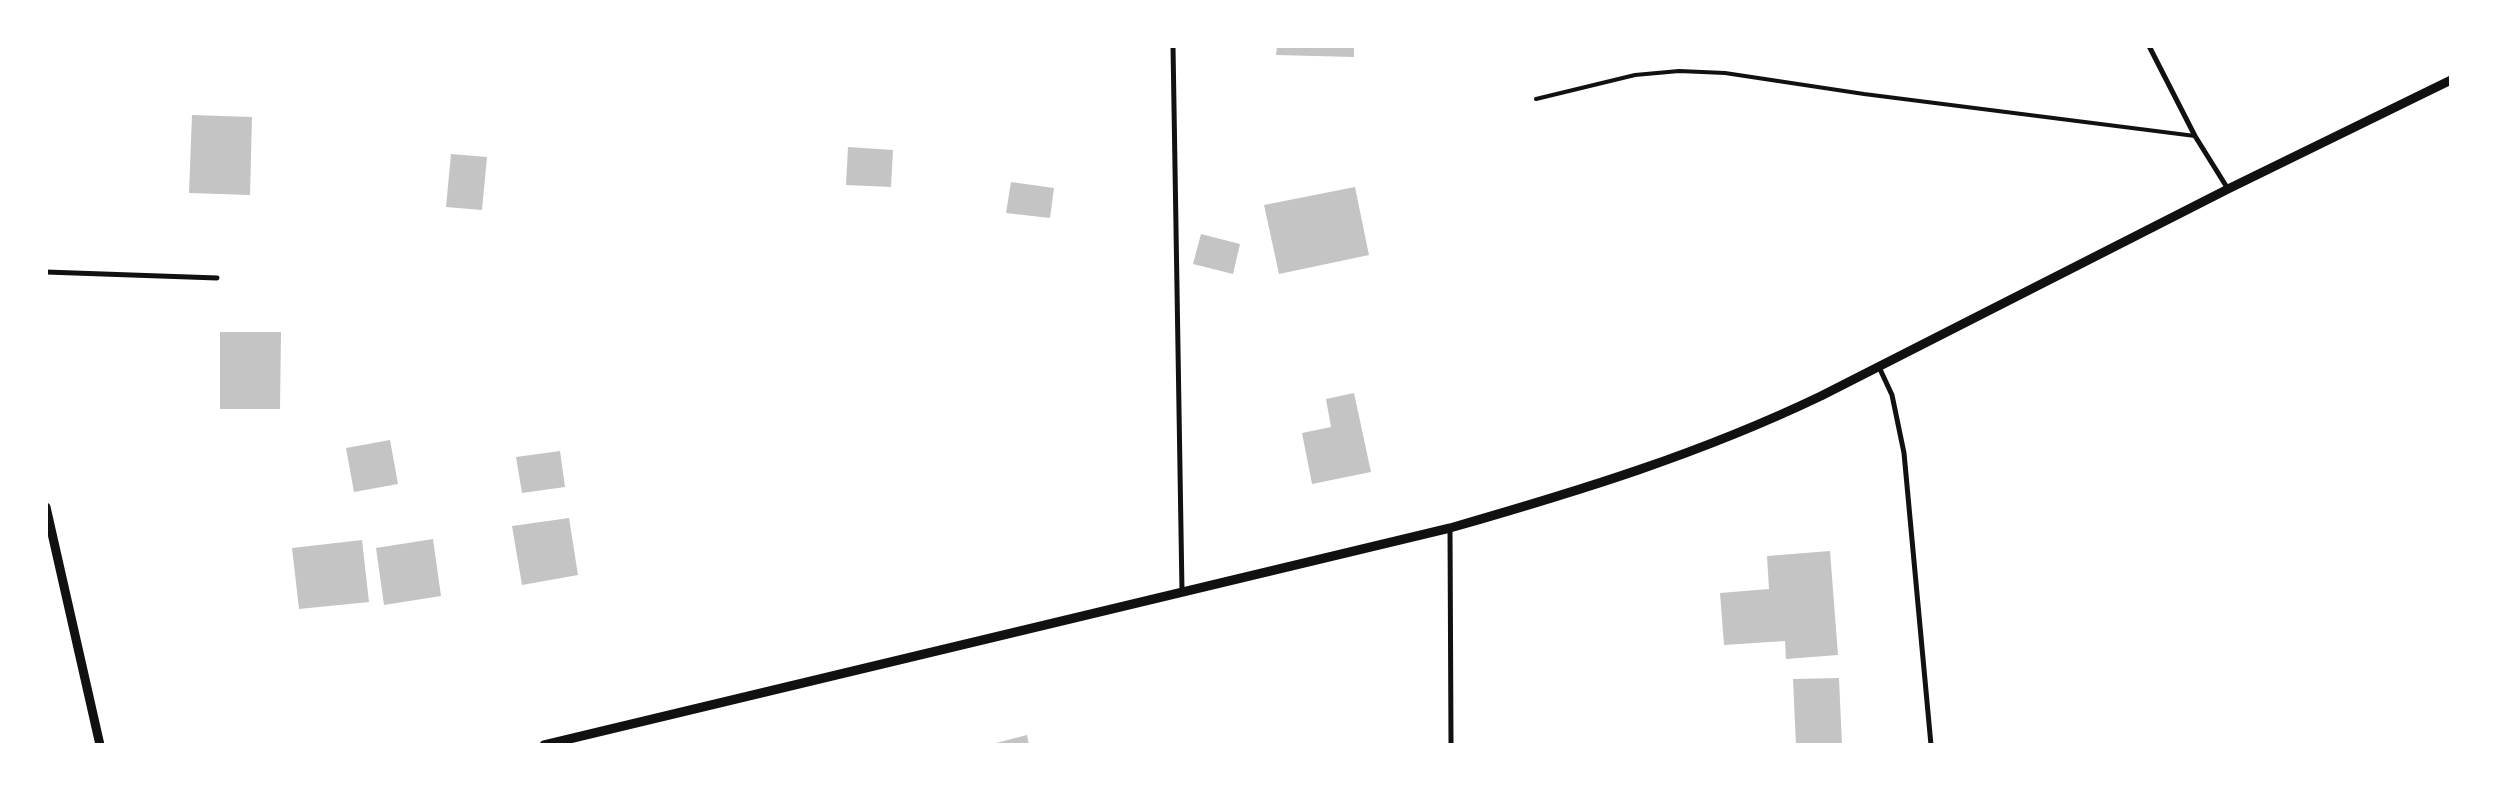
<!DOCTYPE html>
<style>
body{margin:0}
#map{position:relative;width:2497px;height:791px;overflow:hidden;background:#fff;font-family:"Public Sans",sans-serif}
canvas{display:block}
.frame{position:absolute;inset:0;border:48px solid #fff;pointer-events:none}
</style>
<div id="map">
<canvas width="2497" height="791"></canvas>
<div class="frame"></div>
</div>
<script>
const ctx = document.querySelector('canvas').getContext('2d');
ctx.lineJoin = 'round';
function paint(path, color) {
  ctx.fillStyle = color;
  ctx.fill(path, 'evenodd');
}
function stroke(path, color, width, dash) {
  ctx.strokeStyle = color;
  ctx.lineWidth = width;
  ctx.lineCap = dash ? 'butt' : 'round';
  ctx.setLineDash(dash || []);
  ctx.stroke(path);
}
paint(new Path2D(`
 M 1277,46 L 1354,46 L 1354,57 L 1276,55 Z
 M 192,115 L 252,117 L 250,195 L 189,193 Z
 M 848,147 L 893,150 L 891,187 L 846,185 Z
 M 451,154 L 487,157 L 482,210 L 446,207 Z
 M 1011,182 L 1054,188 L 1050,218 L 1006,213 Z
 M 1355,187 L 1369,255 L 1279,274 L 1264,205 Z
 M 1201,234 L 1240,244 L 1233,274 L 1193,264 Z
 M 220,332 L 281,332 L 280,409 L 220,409 Z
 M 1354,393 L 1371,472 L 1312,484 L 1302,433 L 1331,427 L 1326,399 Z
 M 390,440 L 398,484 L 354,492 L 346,448 Z
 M 560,451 L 565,487 L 522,493 L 516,457 Z
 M 569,518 L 578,575 L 522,585 L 512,526 Z
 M 433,539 L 441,596 L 384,605 L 376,548 Z
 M 362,540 L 369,602 L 299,609 L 292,548 Z
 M 1830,551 L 1838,655 L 1786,659 L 1785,641 L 1724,645 L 1720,593 L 1769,589 L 1767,556 Z
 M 1839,678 L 1842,745 L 1796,745 L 1793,679 Z
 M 1027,735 L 1029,745 L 992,745 L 992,744 Z`), '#c4c4c4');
stroke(new Path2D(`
 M 1536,99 L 1635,75 L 1679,71 L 1725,73 L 1864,94 L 2195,136`), '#111', 4);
stroke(new Path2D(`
 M 1173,46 L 1182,591
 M 2149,46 L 2195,136 L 2228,189
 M 46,272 L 217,278
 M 1879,367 L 1892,395 L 1904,453 L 1931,745
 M 1450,528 L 1451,745`), '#111', 5);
stroke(new Path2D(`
 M 46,507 L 100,745
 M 544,745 L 1450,528 C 1579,491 1700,454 1821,396 L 2228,189 L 2451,80`), '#111', 9);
</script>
